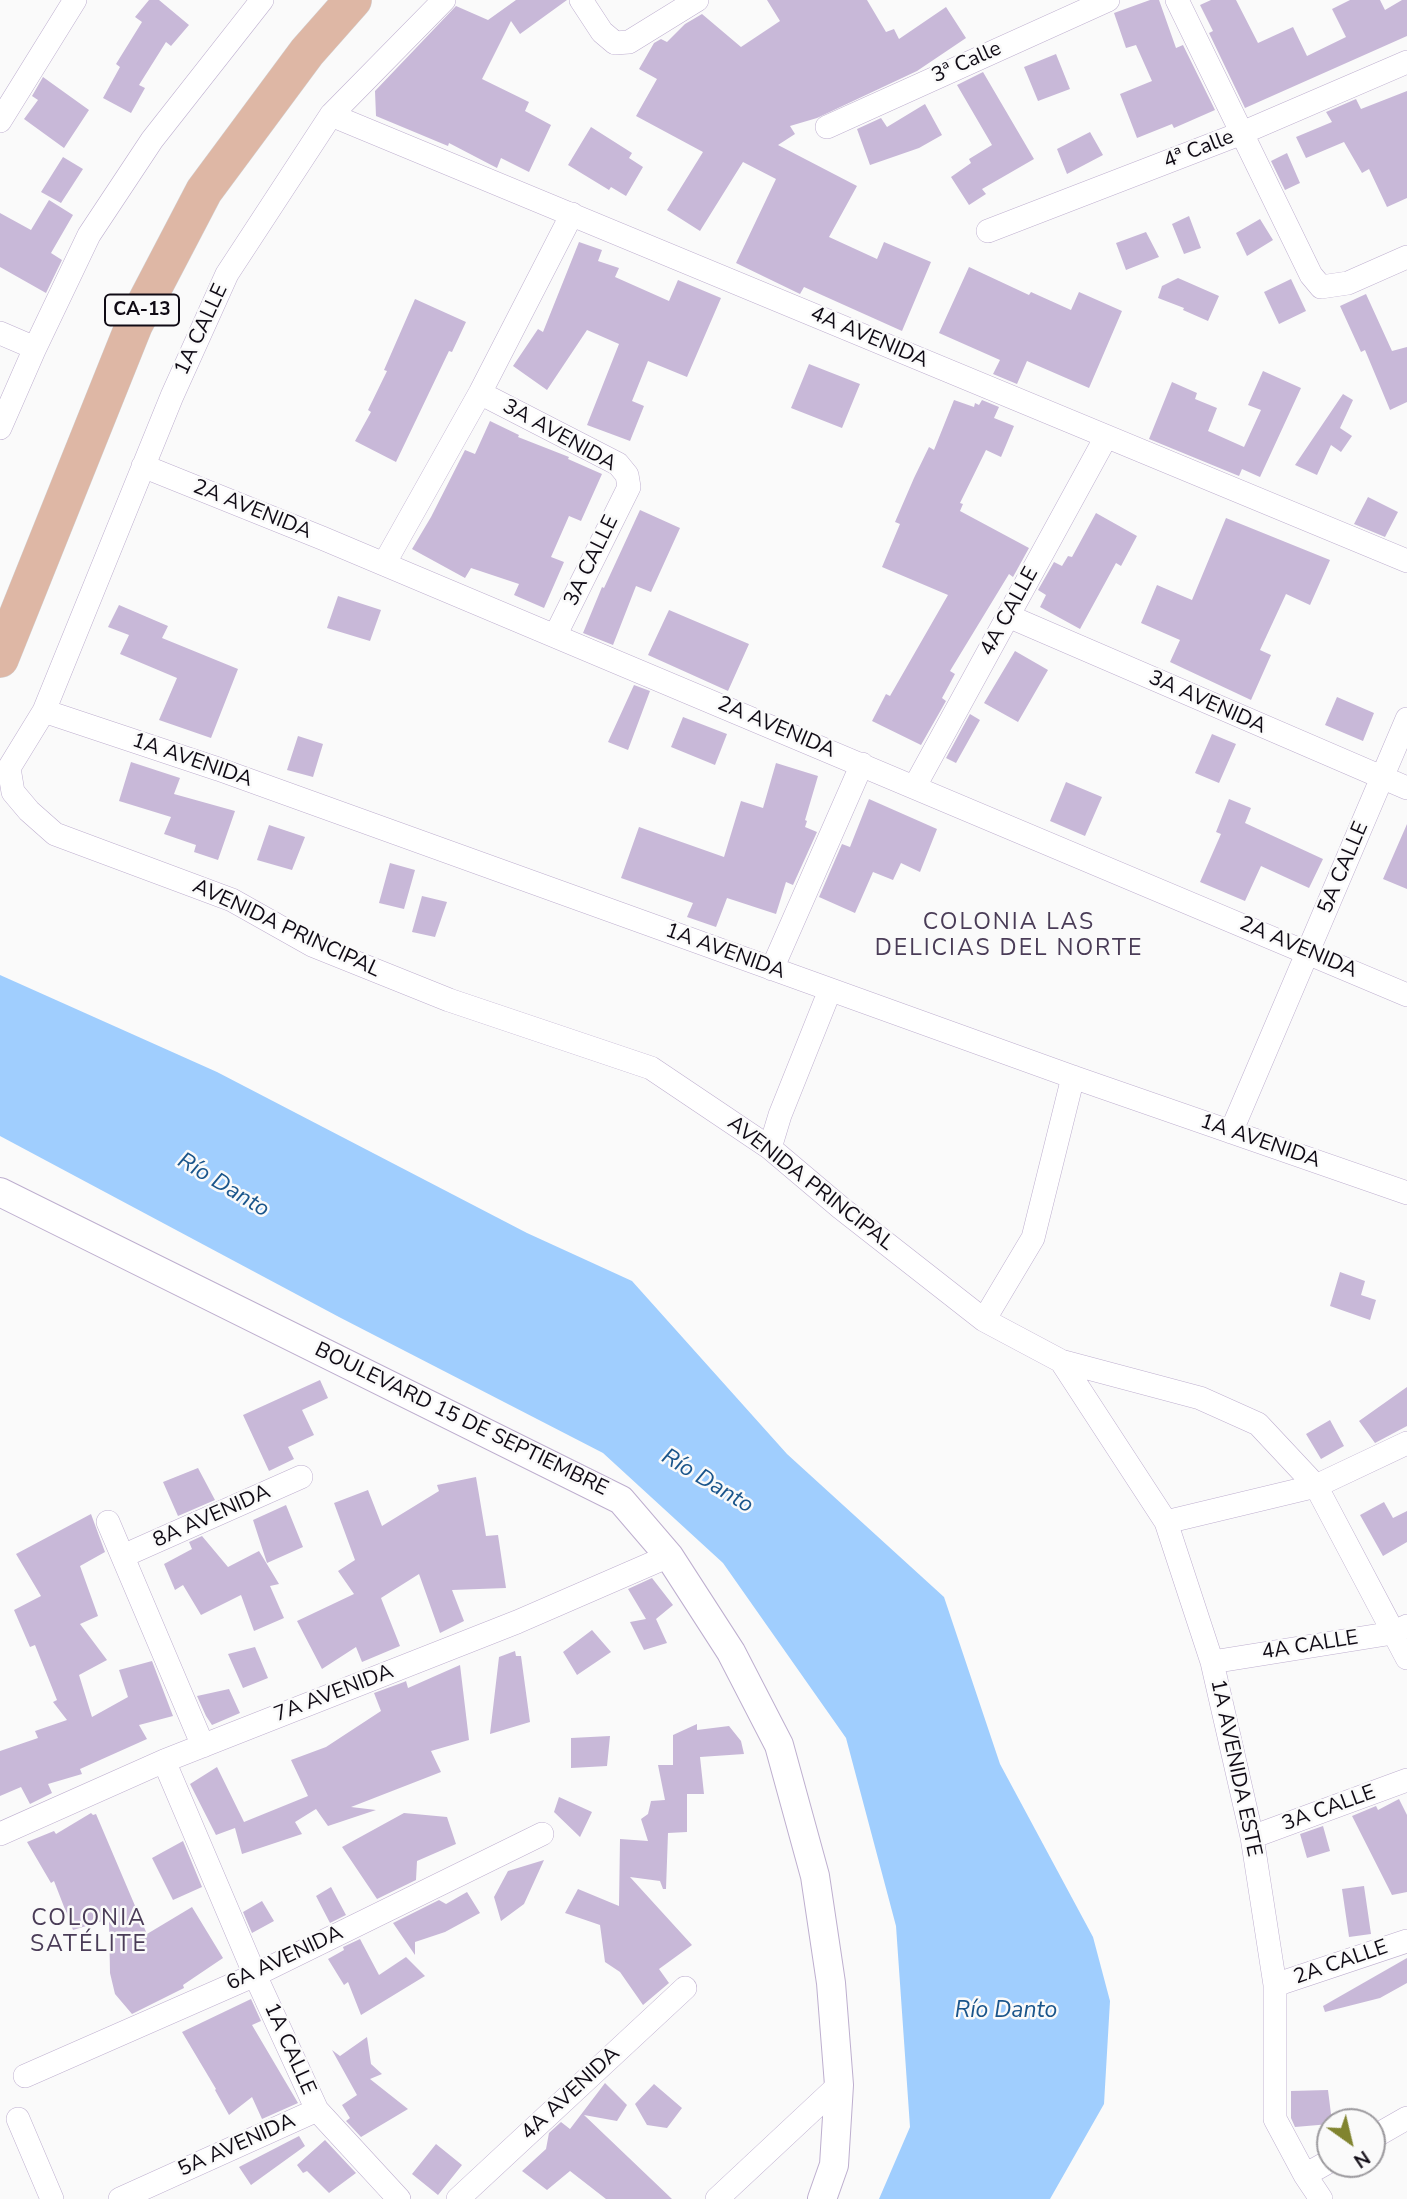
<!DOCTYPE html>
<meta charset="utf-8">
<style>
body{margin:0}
#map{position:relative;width:1407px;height:2199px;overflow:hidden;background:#fafafa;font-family:"Nunito Sans",sans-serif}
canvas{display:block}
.north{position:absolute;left:1316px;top:2108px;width:70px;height:70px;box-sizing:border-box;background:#fafafa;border:2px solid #9c9a9e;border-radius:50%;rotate:146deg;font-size:19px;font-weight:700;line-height:28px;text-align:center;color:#100b15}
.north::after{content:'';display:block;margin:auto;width:24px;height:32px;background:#81842f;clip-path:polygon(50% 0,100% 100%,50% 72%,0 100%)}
</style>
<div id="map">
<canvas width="1407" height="2199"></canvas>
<div class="north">N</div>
</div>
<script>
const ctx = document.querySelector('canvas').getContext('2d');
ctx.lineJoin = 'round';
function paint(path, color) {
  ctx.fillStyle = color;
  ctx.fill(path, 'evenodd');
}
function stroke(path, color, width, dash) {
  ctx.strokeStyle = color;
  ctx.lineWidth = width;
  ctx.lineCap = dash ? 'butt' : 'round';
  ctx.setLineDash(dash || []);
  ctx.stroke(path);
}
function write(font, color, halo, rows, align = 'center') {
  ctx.font = font + ' "Nunito Sans",sans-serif';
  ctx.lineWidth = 5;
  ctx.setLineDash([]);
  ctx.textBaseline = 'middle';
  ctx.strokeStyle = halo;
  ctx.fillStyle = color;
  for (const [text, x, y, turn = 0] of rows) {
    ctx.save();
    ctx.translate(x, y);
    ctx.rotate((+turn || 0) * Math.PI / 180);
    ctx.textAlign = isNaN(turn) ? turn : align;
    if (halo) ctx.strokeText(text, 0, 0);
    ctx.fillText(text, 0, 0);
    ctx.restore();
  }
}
paint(new Path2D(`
 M 0,975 L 217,1072 L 527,1233 L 632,1281 L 787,1454 L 944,1597 L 1000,1764 L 1093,1937 L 1110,2001 L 1104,2104 L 1050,2199 L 879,2199 L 910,2127 L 896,1926 L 846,1738 L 723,1563 L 603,1453 L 339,1317 L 0,1136 Z`), '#a0cefe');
paint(new Path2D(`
 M 149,0 L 159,0 L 189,25 L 171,46 L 166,42 L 139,85 L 145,88 L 131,113 L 103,98 L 120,67 L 116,64 L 142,22 L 135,17 Z
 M 516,0 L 567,0 L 520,34 L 511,21 L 482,79 L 529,102 L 525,111 L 551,125 L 529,172 L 501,158 L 497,168 L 449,143 L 448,146 L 376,116 L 375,91 L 456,6 L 488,20 Z
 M 767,0 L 867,0 L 886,32 L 894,29 L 899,39 L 946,7 L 966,38 L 917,71 L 817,118 L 790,126 L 795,134 L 778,145 L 857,186 L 829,237 L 877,259 L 884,242 L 931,262 L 902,331 L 804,287 L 800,294 L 736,263 L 776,179 L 743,162 L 700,231 L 667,210 L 703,152 L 636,116 L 657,79 L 639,69 L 654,43 L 661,39 L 667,42 L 685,24 L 702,14 L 741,47 L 780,21 Z
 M 1150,0 L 1159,0 L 1176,48 L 1183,45 L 1215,110 L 1174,128 L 1172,124 L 1137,138 L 1120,94 L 1152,81 L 1136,45 L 1126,48 L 1114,13 Z
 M 1211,0 L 1236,0 L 1258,43 L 1293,27 L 1307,56 L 1346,37 L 1332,9 L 1350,0 L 1380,0 L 1385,10 L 1402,0 L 1407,0 L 1407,36 L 1245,108 L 1209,33 L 1213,31 L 1200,5 Z
 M 1056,54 L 1070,89 L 1038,101 L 1024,67 Z
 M 983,72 L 1034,159 L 982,189 L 986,194 L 969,205 L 951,177 L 971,163 L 969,159 L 992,145 L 957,85 Z
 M 43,77 L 89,110 L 64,148 L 24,119 L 38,100 L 32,96 Z
 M 1407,91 L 1407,198 L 1387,207 L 1369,169 L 1362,173 L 1344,142 L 1306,158 L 1296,137 L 1332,122 L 1326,112 L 1356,99 L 1361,109 Z
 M 925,104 L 942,135 L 919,148 L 870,165 L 857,129 L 881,118 L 887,127 Z
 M 591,127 L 632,153 L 629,158 L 643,167 L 626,196 L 611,187 L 609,190 L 568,165 Z
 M 1090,132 L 1103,155 L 1067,174 L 1057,149 Z
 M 1287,153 L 1300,183 L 1285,190 L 1271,161 Z
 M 63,157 L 83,169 L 61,203 L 41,192 Z
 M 49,200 L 73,215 L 51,253 L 62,260 L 46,293 L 0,267 L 0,213 L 31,230 Z
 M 1189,216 L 1201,248 L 1184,254 L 1172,224 Z
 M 1260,219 L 1273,240 L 1247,256 L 1236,233 Z
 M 1146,232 L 1159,257 L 1126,270 L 1116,243 Z
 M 579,242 L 602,250 L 598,261 L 619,268 L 615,277 L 669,301 L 678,280 L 721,298 L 687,377 L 648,361 L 632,401 L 644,406 L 630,441 L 587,425 L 619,344 L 587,330 L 547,390 L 513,366 L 538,329 L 543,332 Z
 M 969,267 L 1029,295 L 1031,292 L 1071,310 L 1079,292 L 1122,311 L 1089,388 L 1027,361 L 1017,384 L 993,374 L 1000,360 L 939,333 Z
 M 1178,278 L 1219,296 L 1208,321 L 1183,310 L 1184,308 L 1158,298 L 1162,286 Z
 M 1291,279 L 1306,311 L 1279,324 L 1264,292 Z
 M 1366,294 L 1392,351 L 1407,347 L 1407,402 L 1390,410 L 1365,350 L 1361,352 L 1340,306 Z
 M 415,299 L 466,322 L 452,352 L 449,351 L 396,462 L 355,441 L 371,412 L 368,410 L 387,371 L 384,370 Z
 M 809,364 L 860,384 L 842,428 L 791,408 Z
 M 1263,371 L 1301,388 L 1260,477 L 1242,469 L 1239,476 L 1149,439 L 1172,382 L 1197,393 L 1195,399 L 1217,408 L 1208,431 L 1244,447 L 1261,410 L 1248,405 Z
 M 1343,394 L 1353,400 L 1340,428 L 1352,436 L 1341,452 L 1331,445 L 1317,475 L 1295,465 Z
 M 954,400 L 974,407 L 975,403 L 979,405 L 982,400 L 999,407 L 994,418 L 1014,426 L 1001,457 L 986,450 L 960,503 L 963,504 L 960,511 L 1029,548 L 1013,577 L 1009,574 L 950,671 L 955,674 L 942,698 L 946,701 L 921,745 L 872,721 L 886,694 L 890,696 L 948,595 L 882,567 L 900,524 L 895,522 L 914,478 L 929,447 L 934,450 Z
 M 490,421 L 519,435 L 518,437 L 569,457 L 568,459 L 602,474 L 581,521 L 569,516 L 551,557 L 564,562 L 544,608 L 514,595 L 519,584 L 471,568 L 465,578 L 412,549 L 431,517 L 465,450 L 475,454 Z
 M 1368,497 L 1398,512 L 1385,537 L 1354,524 Z
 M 640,510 L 680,528 L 651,592 L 636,586 L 613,645 L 583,633 L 602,587 L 604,588 Z
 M 1096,513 L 1137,536 L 1121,566 L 1116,563 L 1080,629 L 1040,607 L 1046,595 L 1038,590 L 1054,562 L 1062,566 L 1068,556 L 1072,557 Z
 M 1226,518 L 1330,560 L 1310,605 L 1286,594 L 1260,650 L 1271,655 L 1251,700 L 1170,662 L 1180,640 L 1141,623 L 1157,585 L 1192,600 Z
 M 338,596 L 381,610 L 370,641 L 327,628 Z
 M 119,605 L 168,626 L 162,638 L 238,669 L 211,738 L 159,720 L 177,678 L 120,654 L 129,635 L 108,627 Z
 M 669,610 L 749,644 L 728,691 L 648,655 Z
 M 1015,651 L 1048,670 L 1018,722 L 984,703 Z
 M 634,685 L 650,691 L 628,750 L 608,742 Z
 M 1337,697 L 1374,713 L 1363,741 L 1325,725 Z
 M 970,714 L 980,720 L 956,763 L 946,758 Z
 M 683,717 L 727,734 L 715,765 L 671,747 Z
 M 1212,734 L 1236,744 L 1219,783 L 1195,773 Z
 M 298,736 L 323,744 L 313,777 L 287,770 Z
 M 131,762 L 180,778 L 174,794 L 235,811 L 218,860 L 194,852 L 196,845 L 164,834 L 171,817 L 119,801 Z
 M 776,763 L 818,776 L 805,820 L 807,821 L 805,827 L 817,832 L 793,885 L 786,882 L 776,914 L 727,898 L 716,927 L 687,917 L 693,903 L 621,878 L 639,827 L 724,857 L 741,801 L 763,808 Z
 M 1066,782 L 1102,797 L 1085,836 L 1050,821 Z
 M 869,799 L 937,829 L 920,872 L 901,863 L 893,880 L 873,872 L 855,913 L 819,897 L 842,844 L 850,847 Z
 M 1229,799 L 1251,808 L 1245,823 L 1323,859 L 1309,888 L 1261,866 L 1245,901 L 1200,882 L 1221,834 L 1216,832 Z
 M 1407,824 L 1407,889 L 1383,879 Z
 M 269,825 L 305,837 L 292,870 L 257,860 Z
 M 390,863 L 415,870 L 404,909 L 379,903 Z
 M 422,896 L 447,902 L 435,937 L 412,932 Z
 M 1340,1272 L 1365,1281 L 1361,1295 L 1376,1300 L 1370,1320 L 1330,1306 Z
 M 320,1380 L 328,1398 L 302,1410 L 314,1435 L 288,1447 L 294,1459 L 269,1471 L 243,1415 Z
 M 1407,1387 L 1407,1426 L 1375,1443 L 1359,1421 Z
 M 1330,1420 L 1344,1446 L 1321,1459 L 1306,1434 Z
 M 198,1468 L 215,1500 L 178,1516 L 163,1482 Z
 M 476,1477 L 486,1536 L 498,1535 L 506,1588 L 452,1590 L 464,1621 L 440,1633 L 419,1574 L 381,1598 L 400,1646 L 362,1662 L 356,1647 L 322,1669 L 297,1621 L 354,1594 L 338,1571 L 355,1560 L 334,1503 L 368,1490 L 382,1526 L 439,1491 L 437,1485 Z
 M 1384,1502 L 1393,1518 L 1407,1511 L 1407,1542 L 1383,1556 L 1360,1515 Z
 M 286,1505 L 303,1547 L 267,1563 L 253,1520 Z
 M 91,1514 L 105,1552 L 80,1566 L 98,1616 L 80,1624 L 107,1660 L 79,1675 L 92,1717 L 128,1697 L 119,1670 L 152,1661 L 173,1716 L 139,1725 L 147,1739 L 80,1769 L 82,1774 L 48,1784 L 52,1793 L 30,1804 L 21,1787 L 0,1796 L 0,1751 L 38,1738 L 35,1731 L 67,1720 L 53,1702 L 57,1700 L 35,1645 L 30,1647 L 14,1610 L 41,1596 L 16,1554 Z
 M 202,1536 L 228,1567 L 259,1551 L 279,1584 L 270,1586 L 284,1618 L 254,1631 L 241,1595 L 201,1615 L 183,1585 L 175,1590 L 164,1564 L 192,1549 L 189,1542 Z
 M 652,1578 L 673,1605 L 656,1619 L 667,1643 L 644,1650 L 630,1622 L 646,1619 L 628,1589 Z
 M 592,1630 L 611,1652 L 577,1675 L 563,1652 Z
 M 255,1647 L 268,1678 L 243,1688 L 228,1654 Z
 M 515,1651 L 516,1656 L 521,1656 L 530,1722 L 490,1734 L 499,1657 Z
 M 460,1665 L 469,1740 L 431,1751 L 441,1772 L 351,1807 L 376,1810 L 328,1826 L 316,1809 L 295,1822 L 302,1834 L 242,1854 L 235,1828 L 216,1835 L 190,1784 L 217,1767 L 244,1822 L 308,1796 L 291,1760 L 326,1747 L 381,1711 L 374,1693 L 404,1682 L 406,1681 L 408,1688 Z
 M 229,1689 L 240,1713 L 212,1725 L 206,1716 L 197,1696 Z
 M 697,1724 L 697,1730 L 729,1726 L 741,1741 L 744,1754 L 700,1757 L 704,1794 L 687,1794 L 687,1832 L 668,1833 L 666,1889 L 663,1889 L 660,1881 L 630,1877 L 692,1945 L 659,1969 L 669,1983 L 643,2005 L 620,1972 L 605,1962 L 600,1925 L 565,1913 L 578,1889 L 619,1906 L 620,1839 L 648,1841 L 641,1819 L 648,1814 L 651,1801 L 665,1800 L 658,1765 L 673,1765 L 673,1735 Z
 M 610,1736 L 607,1766 L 571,1768 L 571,1738 Z
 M 559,1797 L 592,1812 L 580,1837 L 554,1812 Z
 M 1399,1799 L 1407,1815 L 1407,1892 L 1392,1895 L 1352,1816 L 1376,1806 L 1378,1810 Z
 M 91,1813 L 93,1815 L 96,1814 L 147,1934 L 192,1907 L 223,1958 L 183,1985 L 184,1988 L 132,2014 L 115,1994 L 110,1973 L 109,1919 L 73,1930 L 54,1881 L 51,1883 L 27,1842 L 54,1831 L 56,1834 Z
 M 404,1813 L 447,1817 L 456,1844 L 417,1861 L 416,1880 L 377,1899 L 342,1847 Z
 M 1323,1826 L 1330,1851 L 1307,1858 L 1300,1834 Z
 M 183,1841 L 202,1887 L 173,1900 L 152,1858 Z
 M 544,1860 L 524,1904 L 501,1921 L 494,1897 L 508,1871 Z
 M 1364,1886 L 1371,1934 L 1349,1937 L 1342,1889 Z
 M 331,1887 L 346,1915 L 330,1923 L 316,1896 Z
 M 467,1892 L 480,1913 L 445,1932 L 415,1942 L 415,1955 L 393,1923 L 439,1900 L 446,1904 Z
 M 262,1901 L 274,1921 L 252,1933 L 243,1912 Z
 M 360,1939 L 379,1975 L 406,1957 L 425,1976 L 361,2015 L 348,1982 L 344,1985 L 328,1959 L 344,1950 L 343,1947 Z
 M 1407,1958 L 1407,1983 L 1380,1998 L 1325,2012 L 1323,2006 Z
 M 251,1999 L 261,2021 L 252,2025 L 298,2103 L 262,2119 L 252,2097 L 229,2115 L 215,2090 L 216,2089 L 182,2032 Z
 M 367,2037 L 371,2064 L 382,2074 L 370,2079 L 408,2109 L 361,2137 L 346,2121 L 350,2118 L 342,2105 L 357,2095 L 332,2050 L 340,2056 Z
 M 605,2083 L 627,2105 L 617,2121 L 584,2115 L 672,2199 L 606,2199 L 570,2171 L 547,2190 L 522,2171 L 546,2149 L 549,2133 L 561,2122 L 570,2129 Z
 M 654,2084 L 682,2108 L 667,2128 L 647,2125 L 635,2104 Z
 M 1328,2090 L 1332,2122 L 1330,2122 L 1330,2124 L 1295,2127 L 1291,2118 L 1291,2091 Z
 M 299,2136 L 305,2146 L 251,2185 L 239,2167 Z
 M 325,2140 L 356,2173 L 329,2193 L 307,2171 L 303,2173 L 297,2165 Z
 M 436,2144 L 462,2165 L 438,2195 L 412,2174 Z`), '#c8b8d8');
const minor = new Path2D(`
 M 444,0 L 331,115 L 227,274 L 172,396 L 44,711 L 9,768 L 13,792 L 29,811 L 55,834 L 232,900 L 312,945 L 449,1000 L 651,1068 L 770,1148 L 841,1208 L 984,1320 L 1061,1361 L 1200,1398 L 1258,1424 L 1316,1486 L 1407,1658
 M 581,0 L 602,32 L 615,43 L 629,42 L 697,0
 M 1177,0 L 1311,275 L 1321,287 L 1348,283 L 1407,257
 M 331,115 L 1407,561
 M 0,121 L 75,0
 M 827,127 L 1108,0
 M 988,231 L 1242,133 L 1407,62
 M 0,333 L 35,348
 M 480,393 L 618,464 L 627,475 L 629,487 L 555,636
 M 0,428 L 35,348 L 89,235 L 152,140 L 262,0
 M 143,466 L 322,538 L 1407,995
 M 384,564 L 480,393 L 572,214
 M 1008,616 L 1407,788
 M 44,711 L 218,769 L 1073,1077 L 1407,1193
 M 915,786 L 1106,437
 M 772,969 L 862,764
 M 1231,1132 L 1407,719
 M 770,1148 L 780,1115 L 830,990
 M 984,1320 L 1033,1238 L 1073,1077
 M 1061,1361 L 1166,1522 L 1212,1662 L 1252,1837 L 1275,1985 L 1275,2119 L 1305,2175 L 1321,2199
 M 108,1522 L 203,1746
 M 1166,1522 L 1316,1486 L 1407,1443
 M 123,1556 L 301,1477
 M 1212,1662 L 1393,1633 L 1407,1626
 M 164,1761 L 255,1975 L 317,2110 L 399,2199
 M 0,1834 L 164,1761 L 517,1622 L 669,1556
 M 1252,1837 L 1407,1780
 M 1275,1985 L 1407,1941
 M 25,2076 L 255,1975 L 542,1834
 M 18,2119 L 52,2199
 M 1372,2138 L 1407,2118
 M 1305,2175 L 1330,2161
 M 120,2199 L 317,2110
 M 458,2199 L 685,1988
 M 717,2199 L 839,2085`);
const tertiary = new Path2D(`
 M 0,1192 L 621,1500 L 669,1556 L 731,1652 L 779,1745 L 815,1876 L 831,1983 L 839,2085 L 834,2165 L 822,2199`);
const primary = new Path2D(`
 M 0,659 L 134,325 L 204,191 L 307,52 L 353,0`);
stroke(minor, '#beafcf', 24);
stroke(tertiary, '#beafcf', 30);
stroke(primary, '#d4d3d5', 38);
stroke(minor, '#fff', 23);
stroke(tertiary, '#fff', 28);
stroke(primary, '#deb7a5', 37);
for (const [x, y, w] of [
 [142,310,74]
]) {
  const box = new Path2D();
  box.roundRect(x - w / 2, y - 15.5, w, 31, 5);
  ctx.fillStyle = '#fafafa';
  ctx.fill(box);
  stroke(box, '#100b15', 2);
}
write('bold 19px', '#100b15', null, [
 ["CA-13",142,310]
]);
write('21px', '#100b15', '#fafafa', [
 ["3ª Calle",967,63,-24],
 ["4ª Calle",1199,150,-21],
 ["1A CALLE",202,330,-65],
 ["4A AVENIDA",869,338,23],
 ["3A AVENIDA",559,436,29],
 ["2A AVENIDA",252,510,22],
 ["3A CALLE",592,561,-64],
 ["4A CALLE",1010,612,-61],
 ["3A AVENIDA",1207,703,24],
 ["2A AVENIDA",776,728,23],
 ["1A AVENIDA",192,761,19],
 ["5A CALLE",1344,868,-67],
 ["AVENIDA PRINCIPAL",286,929,25],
 ["2A AVENIDA",1298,948,23],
 ["1A AVENIDA",725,952,20],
 ["1A AVENIDA",1260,1142,19],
 ["AVENIDA PRINCIPAL",810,1184,38],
 ["BOULEVARD 15 DE SEPTIEMBRE",461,1420,26],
 ["8A AVENIDA",212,1517,-24],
 ["4A CALLE",1310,1646,-9],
 ["7A AVENIDA",334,1694,-21],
 ["1A AVENIDA ESTE",1235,1768,78],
 ["3A CALLE",1329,1809,-20],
 ["6A AVENIDA",285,1959,-25],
 ["2A CALLE",1341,1963,-19],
 ["1A CALLE",289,2049,66],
 ["4A AVENIDA",571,2094,-43],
 ["5A AVENIDA",237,2146,-24]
]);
ctx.letterSpacing = '2px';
write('23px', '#4a3c57', '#fafafa', [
 ["COLONIA LAS",1009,923],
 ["DELICIAS DEL NORTE",1009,949],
 ["COLONIA",89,1919],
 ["SATÉLITE",89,1945]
]);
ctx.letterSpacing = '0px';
write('italic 23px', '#1a558b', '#fafafa', [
 ["Río Danto",223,1186,31],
 ["Río Danto",707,1482,31],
 ["Río Danto",1006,2011]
]);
</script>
